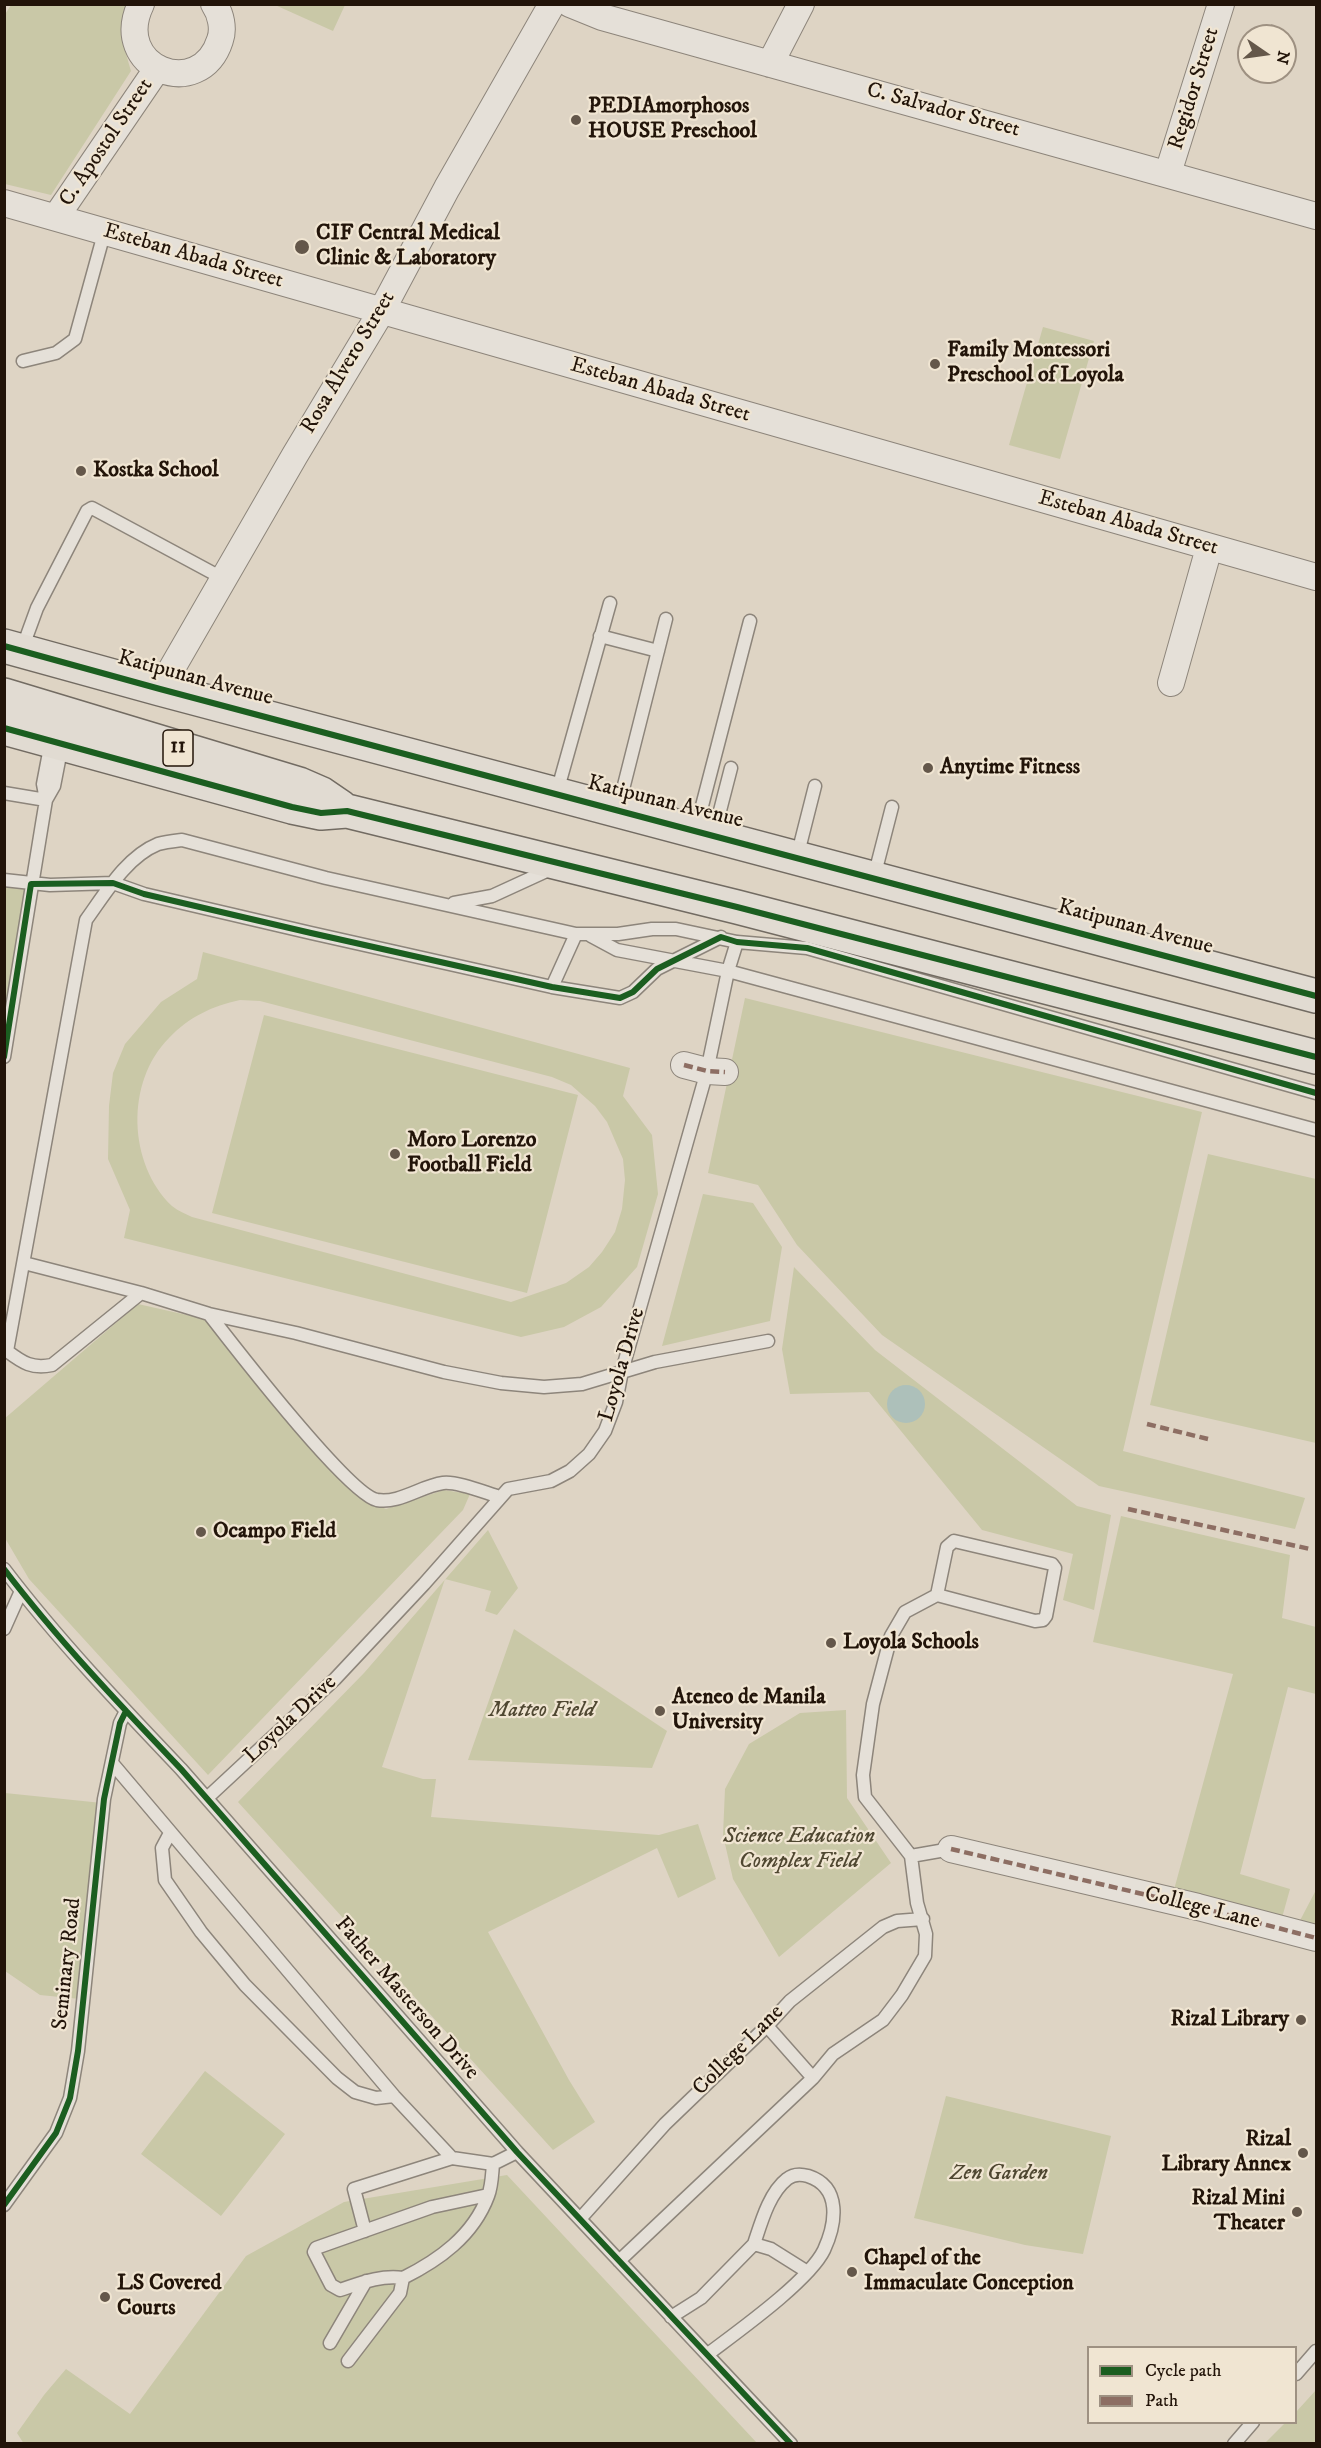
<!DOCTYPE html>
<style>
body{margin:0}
#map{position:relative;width:1321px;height:2448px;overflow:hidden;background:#ded4c4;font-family:"IM FELL DW Pica",serif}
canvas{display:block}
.frame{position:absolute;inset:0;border:6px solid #221409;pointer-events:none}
.legend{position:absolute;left:1087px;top:2346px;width:210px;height:78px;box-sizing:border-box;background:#f0e5d2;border:2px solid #9e9182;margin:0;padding:8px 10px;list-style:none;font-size:18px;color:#221409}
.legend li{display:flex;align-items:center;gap:12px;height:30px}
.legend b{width:30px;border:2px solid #9e9182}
.north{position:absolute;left:1237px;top:24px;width:60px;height:60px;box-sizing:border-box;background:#f0e5d2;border:2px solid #9e9182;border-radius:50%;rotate:103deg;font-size:16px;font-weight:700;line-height:24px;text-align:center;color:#221409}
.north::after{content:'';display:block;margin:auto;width:21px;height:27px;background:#64574a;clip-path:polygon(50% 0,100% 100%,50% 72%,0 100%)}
</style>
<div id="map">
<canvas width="1321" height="2448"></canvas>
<div class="frame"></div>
<ul class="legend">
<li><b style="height:8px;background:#1b5e20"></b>Cycle path</li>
<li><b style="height:8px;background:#8d6e63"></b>Path</li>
</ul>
<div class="north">N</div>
</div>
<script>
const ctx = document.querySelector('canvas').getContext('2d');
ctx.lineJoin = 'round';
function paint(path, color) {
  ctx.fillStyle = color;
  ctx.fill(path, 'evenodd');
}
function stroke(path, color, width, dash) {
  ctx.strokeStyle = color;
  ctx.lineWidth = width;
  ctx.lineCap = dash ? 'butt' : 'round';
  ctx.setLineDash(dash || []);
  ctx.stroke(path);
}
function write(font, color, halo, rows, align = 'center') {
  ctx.font = font + ' "IM FELL DW Pica",serif';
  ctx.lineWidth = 4.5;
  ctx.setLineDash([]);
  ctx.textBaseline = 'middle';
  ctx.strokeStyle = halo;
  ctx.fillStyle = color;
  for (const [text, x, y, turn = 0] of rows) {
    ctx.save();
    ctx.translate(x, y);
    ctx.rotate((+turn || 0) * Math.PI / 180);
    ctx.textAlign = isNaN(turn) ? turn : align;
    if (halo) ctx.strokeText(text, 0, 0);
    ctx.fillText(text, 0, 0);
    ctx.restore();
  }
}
paint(new Path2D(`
 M 11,5 L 131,5 C 116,25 125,49 131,71 L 51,195 L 5,184 L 4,16 Z
 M 275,5 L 345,4 L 345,5 L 333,31 Z
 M 1043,327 L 1094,341 L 1060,459 L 1009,445 Z
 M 5,885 L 27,888 L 5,1032 Z
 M 203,952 L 630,1068 L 623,1096 L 652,1135 L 658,1194 L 637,1267 L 601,1307 L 564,1327 L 521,1337 L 124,1238 L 130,1210 L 108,1159 L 109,1106 L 113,1073 L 125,1044 L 161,1002 L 197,979 ZM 240,1000 L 260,1001 L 552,1077 L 571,1085 L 595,1106 L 607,1122 L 623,1159 L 625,1180 L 622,1209 L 615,1232 L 602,1252 L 589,1267 L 566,1283 L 511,1302 L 192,1217 C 186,1214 178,1211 172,1206 C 128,1164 125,1082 169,1038 C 189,1017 212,1006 240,1000 Z
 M 745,998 L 1202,1112 L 1123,1451 L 1305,1498 L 1295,1529 L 1099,1486 L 882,1335 L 797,1245 L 758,1185 L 708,1173 Z
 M 264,1015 L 578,1095 L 527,1293 L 212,1213 Z
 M 1208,1154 L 1316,1179 L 1316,1443 L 1150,1405 Z
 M 703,1194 L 753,1203 L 782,1247 L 770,1321 L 662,1346 Z
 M 794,1267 L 875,1350 L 1077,1506 L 1111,1515 L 1094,1610 L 1063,1600 L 1073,1554 L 982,1530 L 869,1392 L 790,1394 L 782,1349 Z
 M 138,1304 L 209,1320 L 367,1501 L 386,1509 L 444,1490 L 470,1494 L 463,1510 L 208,1775 L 29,1579 L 5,1538 L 4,1419 Z
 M 1121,1516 L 1290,1555 L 1282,1618 L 1316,1627 L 1316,1694 L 1288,1687 L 1240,1874 L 1290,1889 L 1280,1925 L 1172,1897 L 1233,1674 L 1093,1642 Z
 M 488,1530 L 518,1588 L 497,1615 L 485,1611 L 491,1591 L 445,1579 L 382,1767 L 423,1779 L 436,1779 L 431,1817 L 659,1835 L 698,1824 L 716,1879 L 678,1898 L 657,1848 L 488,1932 L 569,2080 L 595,2122 L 553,2150 L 238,1802 L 364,1673 Z
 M 514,1629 L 667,1731 L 652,1768 L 468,1760 Z
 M 846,1710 L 847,1798 L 891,1863 L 779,1957 L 733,1879 L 723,1835 L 725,1789 L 749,1744 L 800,1713 Z
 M 5,1793 L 102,1803 L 80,1999 L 40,1995 L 5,1971 Z
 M 1316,1890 L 1316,1935 L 1295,1930 Z
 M 205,2071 L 285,2134 L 221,2216 L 141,2154 Z
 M 946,2096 L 1111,2136 L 1083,2254 L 1025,2245 L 914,2218 Z
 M 507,2175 L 757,2443 L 24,2444 L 17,2433 L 44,2395 L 66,2369 L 130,2414 L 246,2256 L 344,2202 Z
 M 1316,2390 L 1316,2443 L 1265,2443 L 1285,2423 L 1296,2422 L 1296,2412 Z`), '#c9c8a7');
paint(new Path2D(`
 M887 1404a19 19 0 1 1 38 0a19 19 0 1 1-38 0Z`), '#adc0ba');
const lane = new Path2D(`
 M 23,361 L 56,353 L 75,339 L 105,230
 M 600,636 L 658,651
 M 22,649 L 37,608 L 87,511 L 92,508 L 224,579
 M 557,792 L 610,603
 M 4,793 L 46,800
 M 46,800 L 54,786 L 62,745
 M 618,809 L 666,619
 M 696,829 L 750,621
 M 714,834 L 731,768
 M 797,857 L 815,786
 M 874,877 L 892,807
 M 4,880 L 50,885 L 113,883 L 144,894 L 311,933 L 552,987 L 620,998 L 633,992 L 657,969 L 721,937
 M 454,903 L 492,896 L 553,868
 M 591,936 L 617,950 L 728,971 L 1316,1130
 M 552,987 L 576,934
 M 4,1057 L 42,824 L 46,800 L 43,784 L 51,742
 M 24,1263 L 141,1293 L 209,1314 L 296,1333 L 444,1372 L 501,1383 L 544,1387 L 582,1384 L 655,1362 L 768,1341
 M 209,1314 C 233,1345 348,1494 377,1500 C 399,1504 421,1486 443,1483 C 457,1481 486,1493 500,1497
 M 7,1351 L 86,920 C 105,894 126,857 158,844 C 165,842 174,841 182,840 L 326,878 L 576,934 L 618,934 L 652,929 L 676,929 L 737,942 L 807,948 L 1316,1093
 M 4,1352 L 7,1351 C 23,1363 32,1369 52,1365 L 141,1293
 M 4,1569 C 58,1640 120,1705 181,1769 L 517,2152 L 791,2444
 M 4,1629 L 21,1591
 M 112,1763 L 394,2096 L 452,2158
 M 207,1798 L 335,1679 L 424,1584 L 508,1489 L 551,1481 L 570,1471 L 589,1454 L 605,1431 L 616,1402 L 622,1371 L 707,1071 L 728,971 L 737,942
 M 170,1833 L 162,1848 L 165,1880 L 201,1932 L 245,1985 L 337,2078 L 355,2092 L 376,2098 L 394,2096
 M 911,1856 L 951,1849
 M 767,2026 L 813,2078
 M 4,2205 L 56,2133 L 70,2098 L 78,2051 L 104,1799 L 120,1723 L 126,1711
 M 580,2219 L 665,2124 L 767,2026 L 790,2001 L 883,1927 L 897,1921 L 923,1919
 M 365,2231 L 354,2189 L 452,2158 L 493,2164 L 517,2152
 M 619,2261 L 813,2078 L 833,2054 L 883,2020 L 902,1995 L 925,1956 L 926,1934 L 917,1903 L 911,1856 L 865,1797 L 863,1775 L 873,1704 L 891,1636 L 905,1612 L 937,1595 L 1035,1621 L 1043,1620 L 1046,1616 L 1055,1568 L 1052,1564 L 954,1541 L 947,1547 L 937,1595
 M 403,2278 C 380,2275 361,2283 340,2290 L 331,2285 L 314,2252 L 316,2248 L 432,2207 L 488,2195
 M 671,2317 L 701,2298 L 754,2244
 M 330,2343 L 366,2281
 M 708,2354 C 737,2332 809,2281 824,2250 C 836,2224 842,2187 808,2176 C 801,2174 793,2174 787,2179 C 769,2193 761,2223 754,2244 L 771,2249 L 806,2271
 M 348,2361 L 400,2293 L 403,2278 C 439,2260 473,2236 488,2196 C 492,2186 492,2174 493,2164
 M 1296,2374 L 1316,2351
 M 1234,2444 L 1253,2422`);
const street = new Path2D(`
 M 141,4 C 110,68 200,103 220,40 C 224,29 221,14 214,4
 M 570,4 L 602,17 L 1316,216
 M 770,64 L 801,4
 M 1168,173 L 1221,4
 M 4,203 L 1316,577
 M 56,217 L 157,69
 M 1171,683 L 1209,548
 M 160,689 L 295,455 L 381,312 L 447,188 L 552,4
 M 684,1065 L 707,1071 L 725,1072
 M 951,1849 L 1198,1907 L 1316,1938`);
const primary = new Path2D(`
 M 4,646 L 160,689 L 1316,996
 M 4,695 L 299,784 L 322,794 L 341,807
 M 4,728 L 292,807 L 321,813 L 347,811 L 737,907 L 1316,1057`);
stroke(lane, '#8d857b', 15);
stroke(street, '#8d857b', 28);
stroke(primary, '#726b62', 36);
stroke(lane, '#e5e0d8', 12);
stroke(street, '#e5e0d8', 26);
stroke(primary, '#e1dbd2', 33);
stroke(new Path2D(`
 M 684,1065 L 707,1071 L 725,1072
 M 1147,1424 L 1208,1439
 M 1128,1509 L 1310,1549
 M 951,1849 L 1198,1907 L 1316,1938`), '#8d6e63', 4.5, [9, 4.5]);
stroke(new Path2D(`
 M 4,646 L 160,689 L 1316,996
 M 4,728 L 292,807 L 321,813 L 347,811 L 737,907 L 1316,1057
 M 4,1057 L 31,884 L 113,883 L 144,894 L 311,933 L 552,987 L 620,998 L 633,992 L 657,969 L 721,937 L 737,942 L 807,948 L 1316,1093
 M 4,1569 C 58,1640 120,1705 181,1769 L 517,2152 L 791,2444
 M 4,2205 L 56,2133 L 70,2098 L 78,2051 L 104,1799 L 120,1723 L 126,1711`), '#1b5e20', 6);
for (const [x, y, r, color] of [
 [576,120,6,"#64574a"],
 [302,247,8,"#64574a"],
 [935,364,6,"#64574a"],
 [81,471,6,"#64574a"],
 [928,768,6,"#64574a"],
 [395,1154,6,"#64574a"],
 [201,1532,6,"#64574a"],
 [831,1643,6,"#64574a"],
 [660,1711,6,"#64574a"],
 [1301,2020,6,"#64574a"],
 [1303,2153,6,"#64574a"],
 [1297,2212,6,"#64574a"],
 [852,2272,6,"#64574a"],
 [105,2297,6,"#64574a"]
]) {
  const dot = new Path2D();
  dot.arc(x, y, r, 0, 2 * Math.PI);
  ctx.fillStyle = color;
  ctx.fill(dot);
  stroke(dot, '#f0e5d2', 2);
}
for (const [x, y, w] of [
 [178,748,30]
]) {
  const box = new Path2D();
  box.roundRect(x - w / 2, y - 18, w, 36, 4.5);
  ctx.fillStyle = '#f0e5d2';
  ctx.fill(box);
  stroke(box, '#221409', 1.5);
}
write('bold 21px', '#221409', null, [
 ["11",178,748]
]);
write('22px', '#221409', '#f0e5d2', [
 ["Regidor Street",1195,89,-73],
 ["C. Salvador Street",943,111,15],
 ["C. Apostol Street",107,143,-56],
 ["Esteban Abada Street",193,257,16],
 ["Rosa Alvero Street",349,363,-59],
 ["Esteban Abada Street",660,391,16],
 ["Esteban Abada Street",1128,524,16],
 ["Katipunan Avenue",195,679,15],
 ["Katipunan Avenue",665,803,14],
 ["Katipunan Avenue",1135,928,15],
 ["Loyola Drive",623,1365,-74],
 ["Loyola Drive",291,1720,-43],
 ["College Lane",1202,1909,14],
 ["Seminary Road",68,1964,-84],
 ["Father Masterson Drive",406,1999,49],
 ["College Lane",739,2051,-45]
]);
write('bold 22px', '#221409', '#f0e5d2', [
 ["PEDIAmorphosos",588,107],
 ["HOUSE Preschool",588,132],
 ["CIF Central Medical",316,234],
 ["Clinic & Laboratory",316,259],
 ["Family Montessori",947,351],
 ["Preschool of Loyola",947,376],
 ["Kostka School",93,471],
 ["Anytime Fitness",940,768],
 ["Moro Lorenzo",407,1141],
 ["Football Field",407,1166],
 ["Ocampo Field",213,1532],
 ["Loyola Schools",843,1643],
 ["Ateneo de Manila",672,1698],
 ["University",672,1723],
 ["Rizal Library",1289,2020,"right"],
 ["Rizal",1291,2140,"right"],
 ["Library Annex",1291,2165,"right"],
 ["Rizal Mini",1285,2199,"right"],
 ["Theater",1285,2224,"right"],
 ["Chapel of the",864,2259],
 ["Immaculate Conception",864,2284],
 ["LS Covered",117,2284],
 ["Courts",117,2309]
], 'left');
write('italic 22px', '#4f4731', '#f0e5d2', [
 ["Matteo Field",542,1711],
 ["Science Education",799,1837],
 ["Complex Field",799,1862],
 ["Zen Garden",999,2174]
]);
</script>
